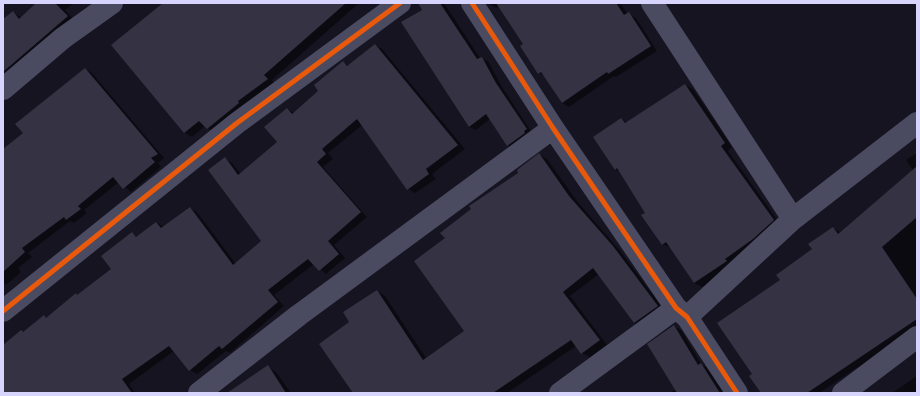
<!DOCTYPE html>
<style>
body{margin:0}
#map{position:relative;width:920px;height:396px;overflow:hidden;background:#161421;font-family:"Source Sans 3",sans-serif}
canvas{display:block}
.frame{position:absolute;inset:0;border:4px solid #d7d5fe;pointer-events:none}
</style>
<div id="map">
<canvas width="920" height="396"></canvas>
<div class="frame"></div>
</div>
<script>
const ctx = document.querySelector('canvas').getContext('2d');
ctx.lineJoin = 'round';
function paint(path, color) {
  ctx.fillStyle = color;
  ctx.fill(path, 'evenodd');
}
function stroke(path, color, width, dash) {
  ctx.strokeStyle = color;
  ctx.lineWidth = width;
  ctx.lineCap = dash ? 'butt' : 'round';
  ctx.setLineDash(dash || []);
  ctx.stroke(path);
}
paint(new Path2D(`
 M 38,3 L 74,3 L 65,10 L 75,21 L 3,84 L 3,21 L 13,12 L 22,18 Z
 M 164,3 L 359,3 L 272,80 L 275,84 L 215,133 L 205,126 L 192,137 L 184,132 Z
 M 419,3 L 444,3 L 480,58 L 488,61 L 502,87 L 532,133 L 514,149 L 508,146 L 490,119 L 476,130 L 469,127 Z
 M 488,3 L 620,3 L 628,14 L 636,18 L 657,51 L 616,77 L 614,76 L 569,107 L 562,103 L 546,77 L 539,73 L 521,47 L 525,44 L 499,6 L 496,8 Z
 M 375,45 L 382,49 L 465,149 L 432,174 L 436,179 L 415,193 L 408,189 L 362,125 L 328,153 L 333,159 L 323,167 L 367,217 L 334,245 L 345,258 L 326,274 L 314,264 L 274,295 L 284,306 L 230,353 L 226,351 L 197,374 L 190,370 L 174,351 L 129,384 L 135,393 L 3,393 L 3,344 L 5,345 L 24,333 L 44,316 L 47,318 L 76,294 L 78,295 L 113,269 L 132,234 L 138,237 L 157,223 L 164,227 L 190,208 L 197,212 L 236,264 L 263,241 L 225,159 L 232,163 L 241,174 L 279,142 L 287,109 L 294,113 L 319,91 L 343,62 L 349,66 Z
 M 85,69 L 92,73 L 164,158 L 158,163 L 161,167 L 131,192 L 119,182 L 84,210 L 87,213 L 74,223 L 70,221 L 28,253 L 32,257 L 18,268 L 21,272 L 6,285 L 3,283 L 3,150 L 24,134 Z
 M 685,85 L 693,89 L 732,147 L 728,151 L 781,225 L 734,266 L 702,287 L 694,283 L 671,248 L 662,244 L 646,213 L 620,172 L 615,169 L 621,119 L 628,123 Z
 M 917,153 L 917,328 L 819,393 L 762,393 L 754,374 L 781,280 L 833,228 L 840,232 L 913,170 L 906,160 Z
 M 540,155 L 547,159 L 577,201 L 621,252 L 665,311 L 642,327 L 634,323 L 599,274 L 570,296 L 607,345 L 590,357 L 582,353 L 576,346 L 507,393 L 357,393 L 351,323 L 377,291 L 385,296 L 426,358 L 465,331 L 447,239 Z
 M 674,326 L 681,330 L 702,365 L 707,368 L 724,393 L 670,393 L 676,389 Z
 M 268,367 L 276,372 L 291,393 L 245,393 Z
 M 917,376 L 917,393 L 892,393 Z`), '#0007');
paint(new Path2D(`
 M 36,3 L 55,3 L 68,16 L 3,72 L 3,19 L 13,11 L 19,19 Z
 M 163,3 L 346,3 L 264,75 L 268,79 L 238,101 L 239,103 L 207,129 L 199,121 L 184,133 L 111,45 Z
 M 418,3 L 440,3 L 477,59 L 482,57 L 496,83 L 527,129 L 524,131 L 525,133 L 507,146 L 486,114 L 469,127 L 401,22 L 422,10 Z
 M 496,3 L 616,3 L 624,15 L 629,12 L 651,46 L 608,74 L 607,72 L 562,103 L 541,72 L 538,74 L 520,46 L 523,44 Z
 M 375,44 L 458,145 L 426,169 L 429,174 L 407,190 L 357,119 L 322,149 L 326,154 L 317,162 L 361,212 L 328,241 L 339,254 L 319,271 L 308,259 L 268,290 L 278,302 L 222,349 L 219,346 L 189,371 L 169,346 L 122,379 L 132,393 L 3,393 L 3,345 L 21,330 L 23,332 L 44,315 L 46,318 L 76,293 L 77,295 L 111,269 L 101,256 L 132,232 L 136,237 L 156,222 L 161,228 L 190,207 L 233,265 L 261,241 L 208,170 L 225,157 L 238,175 L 277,142 L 264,127 L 287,108 L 292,114 L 318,91 L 314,85 L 343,61 L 347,66 Z
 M 85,68 L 158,154 L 151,158 L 155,162 L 123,189 L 113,177 L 78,206 L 81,209 L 66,220 L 64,217 L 22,248 L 25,252 L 3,272 L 3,149 L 23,133 L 15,124 Z
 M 685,84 L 725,143 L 721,146 L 774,220 L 753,239 L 725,259 L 727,261 L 694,283 L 666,242 L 662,245 L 641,215 L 645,213 L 617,168 L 615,170 L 593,137 L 621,118 L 625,123 Z
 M 539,153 L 569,196 L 613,246 L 658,306 L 634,323 L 593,268 L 563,292 L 600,340 L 581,354 L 571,340 L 493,393 L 353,393 L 319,344 L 349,322 L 343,312 L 377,290 L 423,360 L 464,331 L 414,261 L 445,238 L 440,233 L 471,209 L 469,206 L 518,173 L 517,170 Z
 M 917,166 L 917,217 L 882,247 L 917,299 L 917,319 L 807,393 L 761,393 L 749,376 L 752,374 L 717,323 L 780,280 L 776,275 L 812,249 L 808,244 L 833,227 L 838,234 Z
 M 674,325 L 698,365 L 701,363 L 720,393 L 677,393 L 647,344 Z
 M 268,365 L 286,393 L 227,393 Z`), '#343243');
stroke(new Path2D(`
 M 472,3 L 553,128 L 676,308 L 687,317 L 737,393
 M 652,3 L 793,219
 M 3,89 L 63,38 L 112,3
 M 3,311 L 237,123 L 400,3
 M 687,317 L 793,219 L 917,123
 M 199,393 L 299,315 L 553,128
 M 560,393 L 676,308
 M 843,393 L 917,337`), '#4a4a61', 22);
stroke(new Path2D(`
 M 472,3 L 553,128 L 676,308 L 687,317 L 737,393
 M 3,311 L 237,123 L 400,3`), '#e8590c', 5);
</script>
